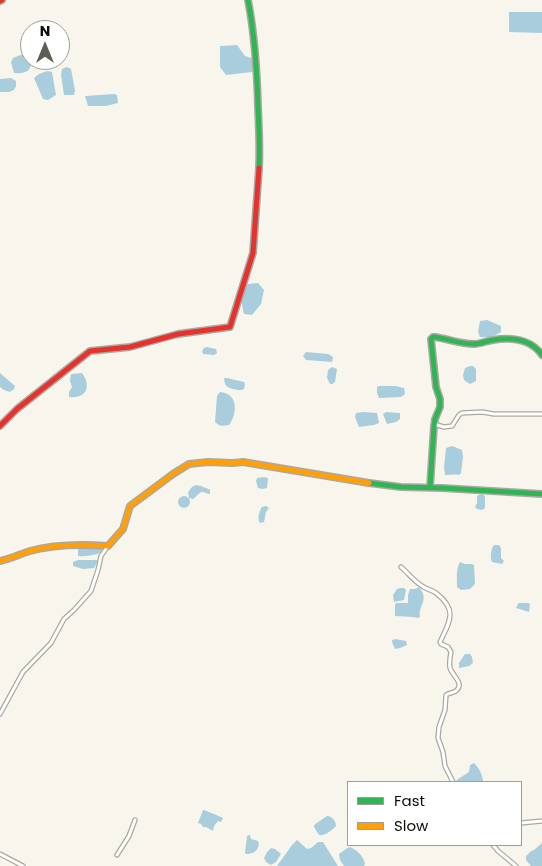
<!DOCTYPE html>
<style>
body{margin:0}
#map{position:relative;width:542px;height:866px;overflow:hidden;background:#f8f6ec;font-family:Poppins,sans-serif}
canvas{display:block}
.legend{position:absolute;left:347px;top:781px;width:175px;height:65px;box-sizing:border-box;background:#fff;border:1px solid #9e9e9b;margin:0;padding:6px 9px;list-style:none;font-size:15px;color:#0d0c06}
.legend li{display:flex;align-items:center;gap:10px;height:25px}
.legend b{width:25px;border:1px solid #9e9e9b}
.north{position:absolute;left:20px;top:20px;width:50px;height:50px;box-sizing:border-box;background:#fff;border:1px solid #9e9e9b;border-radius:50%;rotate:0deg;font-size:14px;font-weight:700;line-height:20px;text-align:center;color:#0d0c06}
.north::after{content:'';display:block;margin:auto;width:18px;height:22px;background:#5f5e56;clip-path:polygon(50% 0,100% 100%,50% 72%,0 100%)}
</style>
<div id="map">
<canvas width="542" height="866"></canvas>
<ul class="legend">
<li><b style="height:6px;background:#30b455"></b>Fast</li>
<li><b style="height:6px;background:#ff9f0a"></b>Slow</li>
</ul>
<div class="north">N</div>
</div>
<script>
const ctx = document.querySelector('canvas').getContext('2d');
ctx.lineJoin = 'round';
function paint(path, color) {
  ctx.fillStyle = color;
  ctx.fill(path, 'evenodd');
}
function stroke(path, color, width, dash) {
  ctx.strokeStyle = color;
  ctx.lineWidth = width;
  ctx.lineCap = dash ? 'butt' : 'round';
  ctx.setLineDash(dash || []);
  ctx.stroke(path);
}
paint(new Path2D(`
 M 509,12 L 542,12 L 542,33 L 509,32 Z
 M 237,45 L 245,56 L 252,58 L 255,68 L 252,72 L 226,75 L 220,67 L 220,46 Z
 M 26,53 L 30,55 L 30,60 L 32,60 C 31,72 25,74 14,73 L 11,62 L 13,58 Z
 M 67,67 L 71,69 L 75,90 L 74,95 L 64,95 L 61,75 L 62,69 Z
 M 47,71 L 52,72 L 56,95 L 48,100 L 43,99 L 34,78 L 39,74 Z
 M 11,78 L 16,81 L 16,86 L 14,90 L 9,92 L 0,92 L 0,79 Z
 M 114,94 L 117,95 L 118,103 L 106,106 L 88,106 L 85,96 Z
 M 258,283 L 264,290 L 261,304 L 252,315 L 244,314 C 241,300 240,296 248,284 Z
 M 487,320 L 501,326 L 501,332 C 493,337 488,338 480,337 L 478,332 L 480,321 Z
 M 207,347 L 216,349 L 217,353 L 214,355 L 203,354 L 202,351 L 204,348 Z
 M 306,352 L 328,354 L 333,357 L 332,362 L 306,360 L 303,356 Z
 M 470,366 L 473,366 L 476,369 L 476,381 L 470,384 L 464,380 L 463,375 L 465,368 Z
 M 332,367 L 337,369 L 335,382 L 332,384 L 330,384 L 327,378 L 328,370 Z
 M 0,373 L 15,386 L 14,389 L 10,392 L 4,390 L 0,387 Z
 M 82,373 C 92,387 86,399 69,397 L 69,392 L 72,387 L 70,381 L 71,374 Z
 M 224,378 L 227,378 L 244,382 L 245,384 L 244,389 C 239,391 238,390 233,389 C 226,387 225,386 224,378 Z
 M 379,386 L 395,386 L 404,388 L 405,394 L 401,397 L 379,398 L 377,393 L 377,387 Z
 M 220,392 C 238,393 238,413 229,425 C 223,426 220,427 215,422 L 217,396 Z
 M 363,412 L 377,413 L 379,423 L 374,425 L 359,427 L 355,417 L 356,413 Z
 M 386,412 L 400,413 L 400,419 L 396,422 L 387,424 L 383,414 Z
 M 452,446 L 462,450 L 463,457 L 461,473 L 459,475 C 455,474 450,475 445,475 L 444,467 L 446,448 Z
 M 264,477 L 268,478 L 267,488 L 262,489 L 258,488 L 256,481 L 257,478 Z
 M 196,485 C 199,485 209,489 210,490 L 210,494 C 207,494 205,492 202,492 C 198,493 196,497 193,499 L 189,498 L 188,492 L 192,487 Z
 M 481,494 L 484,495 L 485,497 L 485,508 L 482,510 L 477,509 L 475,507 L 477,503 L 477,496 Z
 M178 502a6 6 0 1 1 12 0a6 6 0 1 1-12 0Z
 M 266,506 L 269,508 L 266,512 L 264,522 L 260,523 C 257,519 259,511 262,507 Z
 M 495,545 L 499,545 L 501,548 L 501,558 L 504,561 L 502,564 L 492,562 C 490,558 491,550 493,546 Z
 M 91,546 L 98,548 L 102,550 L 100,553 C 95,555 82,557 78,556 L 78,548 Z
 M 78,560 L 96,560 L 98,561 L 94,568 L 83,569 L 73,566 L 73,562 Z
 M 460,562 L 465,564 L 472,564 L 474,565 L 475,584 L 470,589 L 461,590 L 457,587 C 457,578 456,569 460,562 Z
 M 419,587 C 430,601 418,604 420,617 L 418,618 L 412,617 L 395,616 L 395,605 L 396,603 L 408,603 L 408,595 L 410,589 L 415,589 Z
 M 400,588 L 404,588 L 406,590 L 404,600 L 394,602 L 393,595 L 397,589 Z
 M 519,603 L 528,603 L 530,604 L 529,612 L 516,608 L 518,604 Z
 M 395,639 L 406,641 L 407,645 L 400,648 L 395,649 L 392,642 L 392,640 Z
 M 465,654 L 470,654 L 472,657 L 473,663 L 469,666 L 459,668 L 459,663 Z
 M 474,763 C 479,768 483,775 483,782 L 455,782 L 458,779 L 469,772 L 470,765 Z
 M 203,810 C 205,810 221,817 223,818 L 221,822 L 218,821 L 214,826 L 213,831 L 206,827 L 203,827 L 201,824 L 198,823 Z
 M 327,816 C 332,816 336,821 336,826 C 331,831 325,836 319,835 L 314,827 L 314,825 Z
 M 249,835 L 250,835 L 251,839 L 258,841 C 261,849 253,855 246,854 L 245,853 L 247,836 Z
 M 297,840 L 307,849 L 311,848 L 318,842 L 323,842 L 338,866 L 277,866 L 292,845 Z
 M 542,843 L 542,866 L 531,866 L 526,860 L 526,856 L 531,851 L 534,850 Z
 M 349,847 C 357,849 364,857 365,864 L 364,866 L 344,866 L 340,860 L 339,854 L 346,849 Z
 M 271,848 L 275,849 L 281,854 L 276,862 L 271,865 L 266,862 L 264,858 L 267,852 Z`), '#a9cddd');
const street = new Path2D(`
 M 434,424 L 444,427 L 452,426 L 459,415 L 462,413 L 482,412 L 494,414 L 542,414
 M 401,567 C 408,573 414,581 422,586 C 426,589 432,590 436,593 C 458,610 450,621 440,642 L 441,644 L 448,647 L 451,652 C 450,657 449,663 450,668 C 452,675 464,683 457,690 C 454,693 449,693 446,695 L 445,710 L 439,727 L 438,738 L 443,752 L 445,766 L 453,782
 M 0,714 L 23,672 L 51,643 L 64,619 L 74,610 L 91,591 L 98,570 L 101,556 L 108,546
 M 521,823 L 542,821
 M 493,845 L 498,851 L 516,866
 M 0,854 L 23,866
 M 117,855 L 129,836 L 135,820`);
const fast = new Path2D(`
 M 248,0 C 255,36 257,71 258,107 C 259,127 260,148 259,168
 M 369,483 L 401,487 L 442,488 L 542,494
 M 430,487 L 434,426 L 435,419 L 440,407 L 440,399 L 436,387 L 431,339 L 433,337 L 435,337 C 448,339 461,344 474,344 C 480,344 486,341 493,340 C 511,337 531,339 542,355`);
const slow = new Path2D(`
 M 0,561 C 10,559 20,554 30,551 C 55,544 82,544 108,546 L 123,529 L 130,506 L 173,474 L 189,464 L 208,462 L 233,463 L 243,462 L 369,483`);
const jam = new Path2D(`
 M 0,1 L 2,0
 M 0,426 L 17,409 L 90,351 L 130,347 L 178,334 L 230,327 L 253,253 L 259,168`);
stroke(street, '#aaa9a1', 5.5);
stroke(fast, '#aaa9a1', 8);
stroke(slow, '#aaa9a1', 8);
stroke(jam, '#aaa9a1', 8);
stroke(street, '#fefefc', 3);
stroke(fast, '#30b455', 5);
stroke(slow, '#ff9f0a', 5);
stroke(jam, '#e5322d', 5);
</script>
